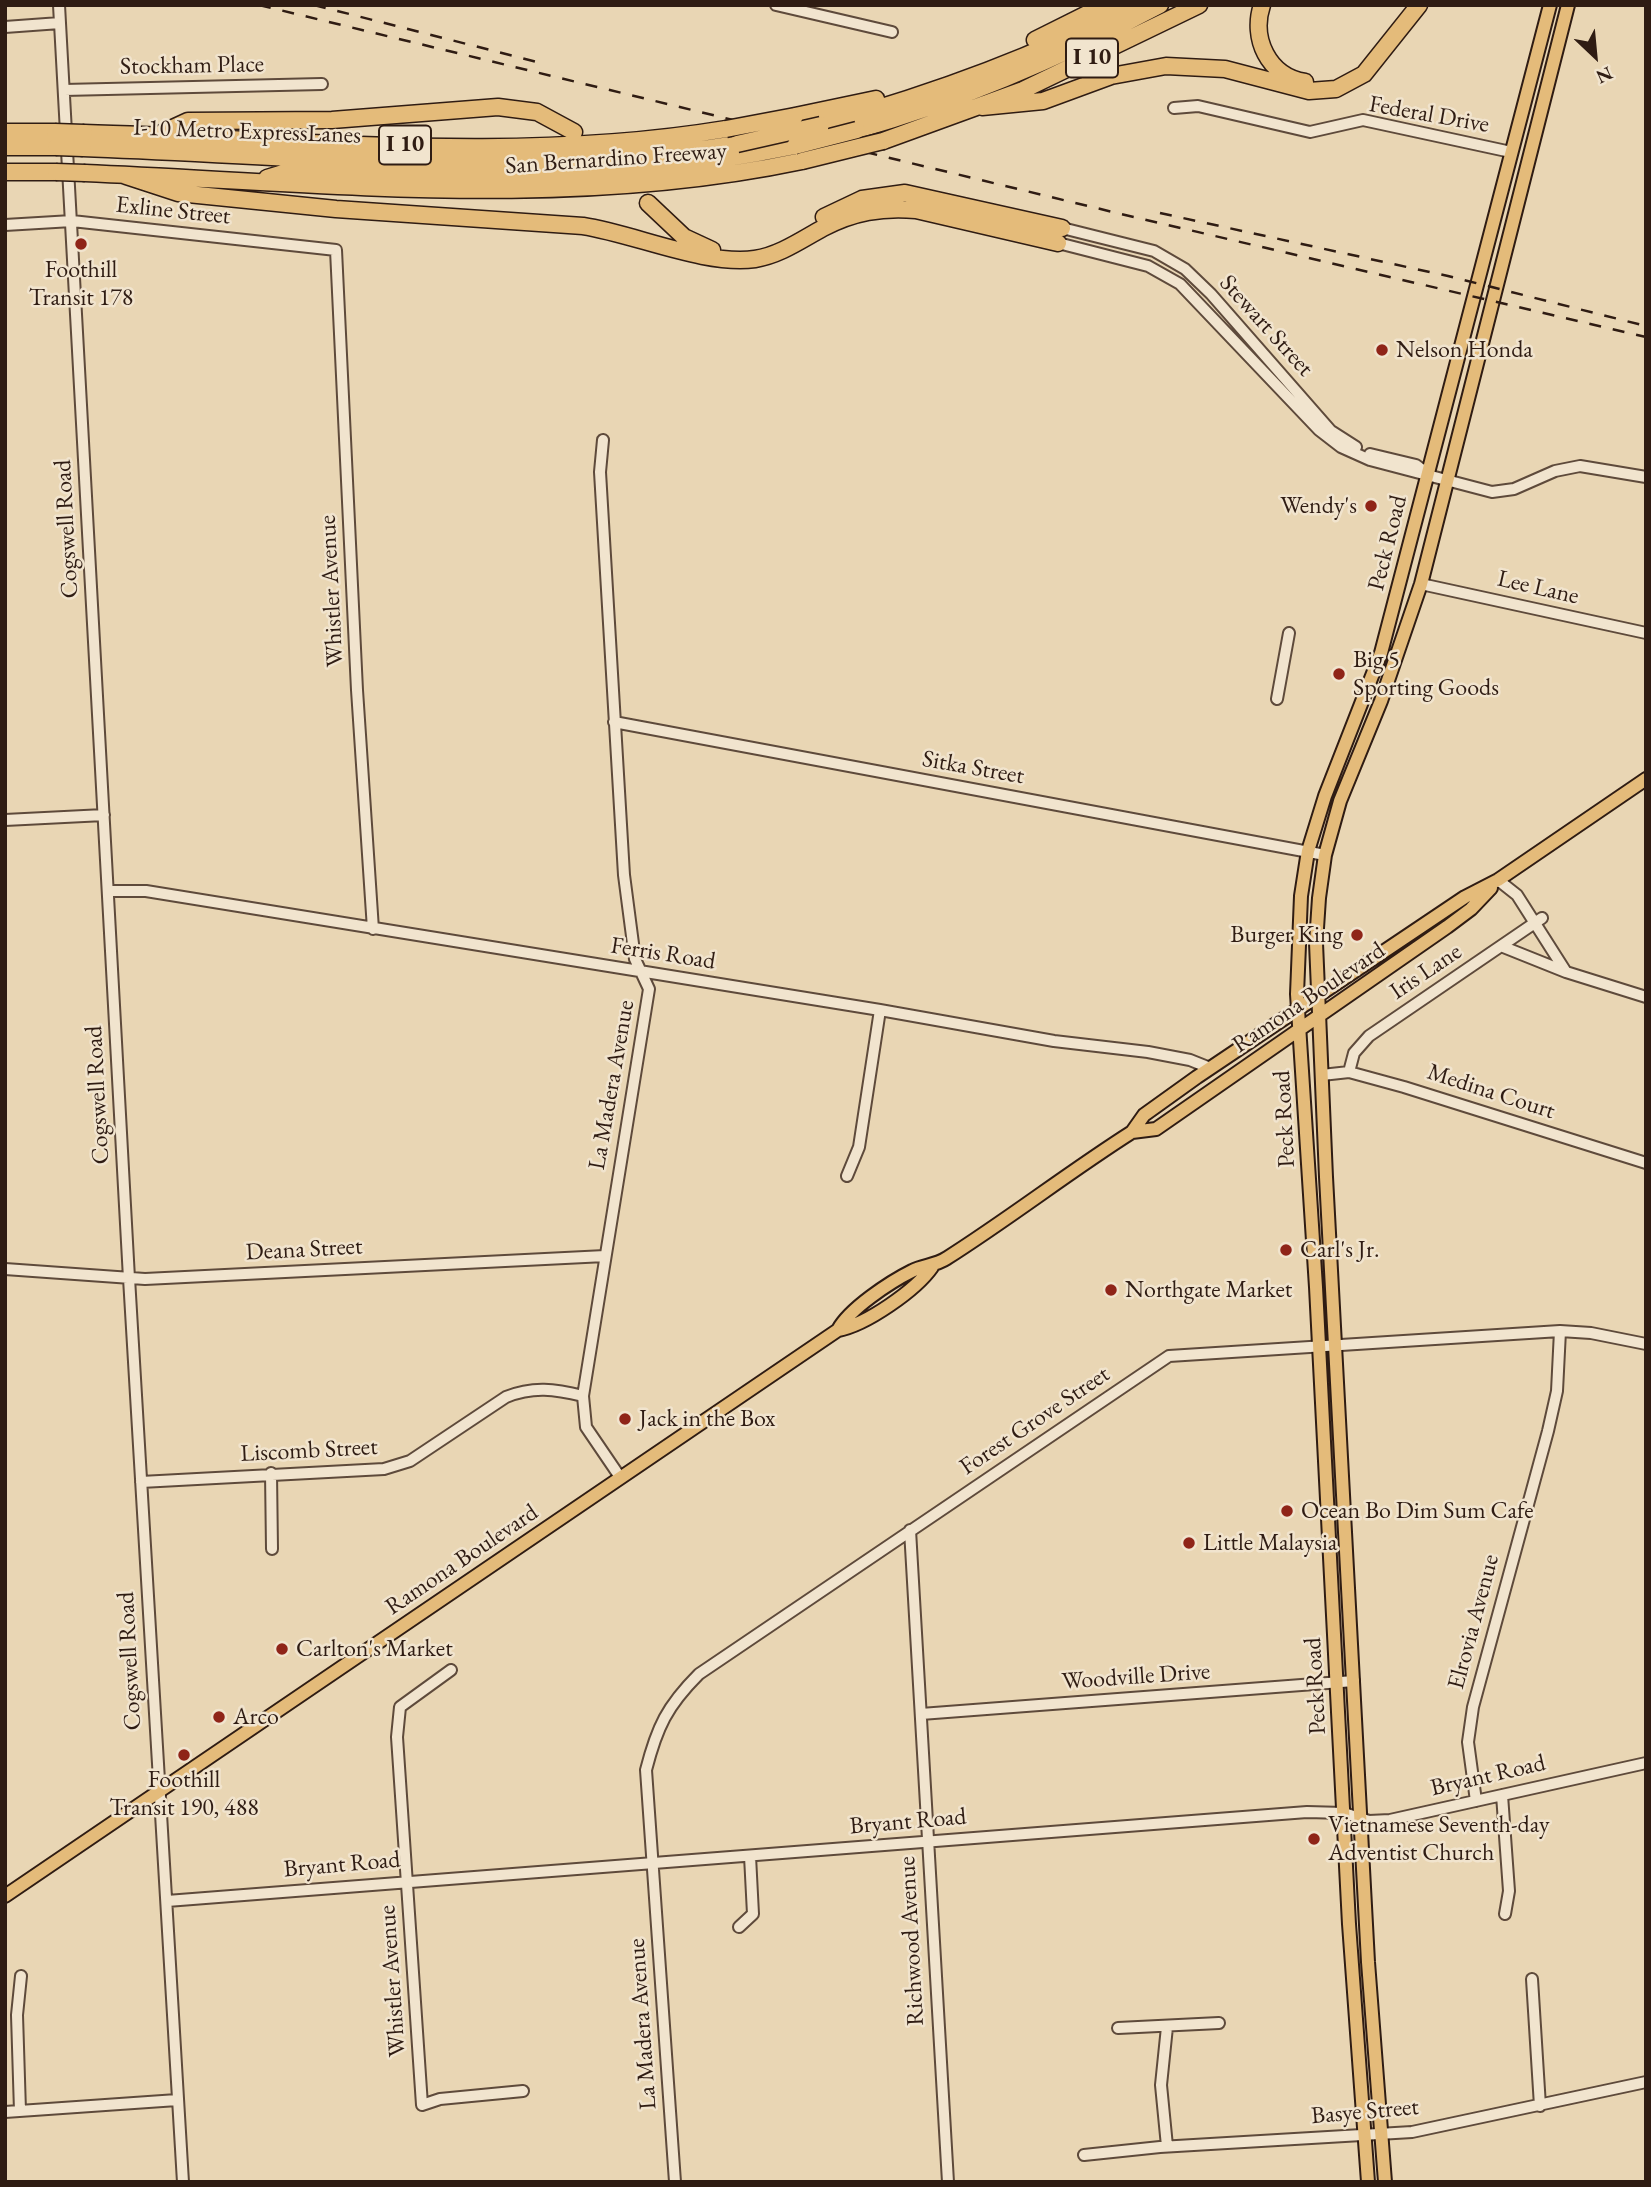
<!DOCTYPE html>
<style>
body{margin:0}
#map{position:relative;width:1651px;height:2187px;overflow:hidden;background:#e9d6b4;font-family:"EB Garamond",serif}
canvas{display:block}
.frame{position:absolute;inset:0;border:7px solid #2f1c13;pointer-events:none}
.north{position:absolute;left:1560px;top:21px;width:70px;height:70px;-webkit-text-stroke:5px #f1e4ce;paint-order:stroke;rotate:154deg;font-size:19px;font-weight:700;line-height:28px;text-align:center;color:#2f1c13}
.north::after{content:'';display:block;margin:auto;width:24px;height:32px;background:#2f1c13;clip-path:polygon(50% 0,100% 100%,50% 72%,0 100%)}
</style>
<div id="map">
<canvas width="1651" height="2187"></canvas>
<div class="frame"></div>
<div class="north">N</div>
</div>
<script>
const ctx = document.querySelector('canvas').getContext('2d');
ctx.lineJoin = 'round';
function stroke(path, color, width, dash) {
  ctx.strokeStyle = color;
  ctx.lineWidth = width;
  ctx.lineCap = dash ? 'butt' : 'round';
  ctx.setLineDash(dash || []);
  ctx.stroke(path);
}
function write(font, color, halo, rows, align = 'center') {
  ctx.font = font + ' "EB Garamond",serif';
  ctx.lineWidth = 5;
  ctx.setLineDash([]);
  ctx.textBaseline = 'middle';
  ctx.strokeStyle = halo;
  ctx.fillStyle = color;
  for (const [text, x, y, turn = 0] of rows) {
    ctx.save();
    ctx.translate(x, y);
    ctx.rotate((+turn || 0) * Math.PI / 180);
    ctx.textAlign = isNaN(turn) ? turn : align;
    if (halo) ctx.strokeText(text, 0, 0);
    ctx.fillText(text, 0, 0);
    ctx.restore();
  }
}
const minor = new Path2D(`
 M 59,5 L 129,1278 L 183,2182
 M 776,5 L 892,32
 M 5,27 L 60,23
 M 64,90 L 322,84
 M 1174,108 L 1198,106 L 1310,132 L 1363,120 L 1511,152
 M 5,225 L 72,221 L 336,250 L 357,690 L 373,929
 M 1062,228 L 1154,251 L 1185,269 L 1211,294 L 1331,431 L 1356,447
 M 1058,243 L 1148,266 L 1180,284 L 1319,430 L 1341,447 L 1370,460 L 1492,492 L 1514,489 L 1555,471 L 1580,466 L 1646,477
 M 603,440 L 600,472 L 624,875 L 635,959 L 649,989 L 583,1396 L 586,1427 L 620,1477
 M 1370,454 L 1416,465 L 1424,471
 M 1421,584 L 1646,633
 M 1277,699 L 1289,633
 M 614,722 L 1325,855
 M 5,820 L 104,815
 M 1498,880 L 1517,895 L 1566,972
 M 109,891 L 146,891 L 880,1010 L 1054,1041 L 1148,1052 L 1190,1060 L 1210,1068
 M 1501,946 L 1566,972 L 1646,997
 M 1349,1072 L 1354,1053 L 1369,1036 L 1542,918
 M 1322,1075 L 1349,1072 L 1404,1087 L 1646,1163
 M 847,1176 L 859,1147 L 880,1010
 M 5,1269 L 145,1279 L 605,1256
 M 271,1473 L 272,1549
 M 141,1482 L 384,1469 L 410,1461 L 506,1397 C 533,1386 555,1389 583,1396
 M 910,1530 L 948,2182
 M 451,1670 L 400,1707 L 397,1737 L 422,2105 L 440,2099 L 523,2091
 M 921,1714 L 1354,1681
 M 1502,1795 L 1509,1891 L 1505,1914
 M 1476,1801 L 1468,1742 L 1473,1707 L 1548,1431 L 1557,1391 L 1560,1331
 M 167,1901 L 1307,1812 L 1344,1813 L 1369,1821 L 1390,1820 L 1646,1763
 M 739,1927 L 753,1914 L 750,1856
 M 1532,1979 L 1540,2106
 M 1167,2027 L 1161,2085 L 1167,2146
 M 1118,2028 L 1219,2023
 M 20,2111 L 17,2015 L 21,1976
 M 5,2112 L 177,2100
 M 1084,2155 L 1160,2147 L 1412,2132 L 1646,2082
 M 675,2182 L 646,1770 C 657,1727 667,1706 699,1674 L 1169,1356 L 1560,1331 L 1591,1333 L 1646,1344`);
const major = new Path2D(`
 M 1132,1132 L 1156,1129 L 1447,927 L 1471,909 L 1491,888
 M 838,1330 C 849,1309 890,1282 912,1271 C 923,1265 935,1266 947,1258 C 1010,1218 1069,1172 1132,1132 L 1144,1115 L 1197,1077 L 1465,897 L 1498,880 L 1646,779
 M 5,1896 L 838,1330 C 866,1325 916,1290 932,1267
 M 1368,2182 L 1349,1924 L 1316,1287 L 1297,994 L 1301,896 L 1308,851 L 1325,796 L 1381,653 L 1550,5
 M 1385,2182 L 1368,1962 L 1326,1177 L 1316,943 L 1319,898 L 1325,855 L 1340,801 L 1381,701 L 1421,584 L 1568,5`);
const highway = new Path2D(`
 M 1262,5 C 1251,38 1268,76 1305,82
 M 1035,40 L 1105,5
 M 982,107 L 1043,101 L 1111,76 L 1166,66 L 1225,69 L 1309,91 L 1336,89 L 1364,74 L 1419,5
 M 795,116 L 876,99
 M 821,125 C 929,95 1034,58 1133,5
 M 857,130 C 964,100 1062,57 1160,5
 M 5,132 L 55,132
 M 84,133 C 298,139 514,164 726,129
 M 162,133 L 188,121 L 332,120 L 498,107 L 537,112 L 574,132
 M 883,141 L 1023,90 L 1199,5
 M 5,147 L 56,147
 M 83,148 C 301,156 521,179 737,144
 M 5,172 L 56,172
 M 85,173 C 324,183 565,211 802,161
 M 123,175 L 178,193 L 336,209 L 583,226 C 635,234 705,266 755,259 C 780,255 801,240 823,228 C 853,212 882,207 916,210 L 1058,243
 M 267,178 L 290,171 C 359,173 429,179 498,178 C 598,177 697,166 795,146
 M 648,203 L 684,237 L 712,250
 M 824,217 L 862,199 L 905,193 L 1062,228`);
stroke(minor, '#5e4a3b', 14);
stroke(major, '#2f1c13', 16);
stroke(highway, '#2f1c13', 19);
stroke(minor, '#f1e4ce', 10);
stroke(major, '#e4bb7a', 12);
stroke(highway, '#e4bb7a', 16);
stroke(new Path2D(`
 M 259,5 L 1121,214 L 1646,337
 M 314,5 L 545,64
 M 1160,213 L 1448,276 L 1646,326`), '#2f1c13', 2.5, [12, 12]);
const highwayBridge = new Path2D(`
 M 726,129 L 795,116
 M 55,132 L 84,133
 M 737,144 L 821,125
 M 795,146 L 857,130
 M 56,147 L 83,148
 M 802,161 L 883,141
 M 56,172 L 85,173`);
stroke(highwayBridge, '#2f1c13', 19, []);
stroke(highwayBridge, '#e4bb7a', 16);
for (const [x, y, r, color] of [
 [81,244,7,"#8f2418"],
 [1382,350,7,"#8f2418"],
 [1371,506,7,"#8f2418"],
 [1339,674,7,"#8f2418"],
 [1357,935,7,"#8f2418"],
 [1286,1250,7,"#8f2418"],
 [1111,1290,7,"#8f2418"],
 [625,1419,7,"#8f2418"],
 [1287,1511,7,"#8f2418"],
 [1189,1543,7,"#8f2418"],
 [282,1649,7,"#8f2418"],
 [219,1717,7,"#8f2418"],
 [184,1755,7,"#8f2418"],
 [1314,1839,7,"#8f2418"]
]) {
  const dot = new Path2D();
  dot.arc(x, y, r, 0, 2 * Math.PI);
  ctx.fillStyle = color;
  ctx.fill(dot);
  stroke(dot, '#f1e4ce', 2.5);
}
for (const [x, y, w] of [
 [1092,58,52],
 [405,145,52]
]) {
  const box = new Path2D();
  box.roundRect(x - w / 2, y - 19.5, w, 39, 5);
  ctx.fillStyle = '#f1e4ce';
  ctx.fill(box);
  stroke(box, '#2f1c13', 2);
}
write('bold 23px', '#2f1c13', null, [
 ["I 10",1092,58],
 ["I 10",405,145]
]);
write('24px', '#2f1c13', '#f1e4ce', [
 ["Stockham Place",192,66,-1],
 ["Federal Drive",1429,115,10],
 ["I-10 Metro ExpressLanes",247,132,2],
 ["San Bernardino Freeway",616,159,-4],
 ["Exline Street",173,211,6],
 ["Stewart Street",1266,326,48],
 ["Cogswell Road",67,529,-93],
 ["Peck Road",1388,543,-76],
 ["Lee Lane",1538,588,13],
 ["Whistler Avenue",332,591,-93],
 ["Sitka Street",973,768,10],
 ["Ferris Road",663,954,9],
 ["Iris Lane",1426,972,-34],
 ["Ramona Boulevard",1309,998,-34],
 ["La Madera Avenue",612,1085,-80],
 ["Medina Court",1491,1092,18],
 ["Cogswell Road",98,1095,-93],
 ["Peck Road",1285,1119,-93],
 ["Deana Street",304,1250,-3],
 ["Forest Grove Street",1035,1421,-34],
 ["Liscomb Street",309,1451,-3],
 ["Ramona Boulevard",462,1560,-34],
 ["Elrovia Avenue",1474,1622,-75],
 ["Cogswell Road",130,1661,-93],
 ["Woodville Drive",1136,1677,-4],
 ["Peck Road",1316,1686,-93],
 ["Bryant Road",1488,1776,-13],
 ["Bryant Road",908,1822,-5],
 ["Bryant Road",342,1865,-5],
 ["Richwood Avenue",912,1941,-93],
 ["Whistler Avenue",393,1981,-94],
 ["La Madera Avenue",643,2024,-94],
 ["Basye Street",1365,2112,-5]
]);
write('24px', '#2f1c13', '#f1e4ce', [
 ["Foothill",81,270,"center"],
 ["Transit 178",81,298,"center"],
 ["Nelson Honda",1396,350],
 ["Wendy's",1357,506,"right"],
 ["Big 5",1353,660],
 ["Sporting Goods",1353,688],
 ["Burger King",1343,935,"right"],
 ["Carl's Jr.",1300,1250],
 ["Northgate Market",1125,1290],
 ["Jack in the Box",639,1419],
 ["Ocean Bo Dim Sum Cafe",1301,1511],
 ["Little Malaysia",1203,1543],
 ["Carlton's Market",296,1649],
 ["Arco",233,1717],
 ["Foothill",184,1780,"center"],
 ["Transit 190, 488",184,1808,"center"],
 ["Vietnamese Seventh-day",1328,1825],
 ["Adventist Church",1328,1853]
], 'left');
</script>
